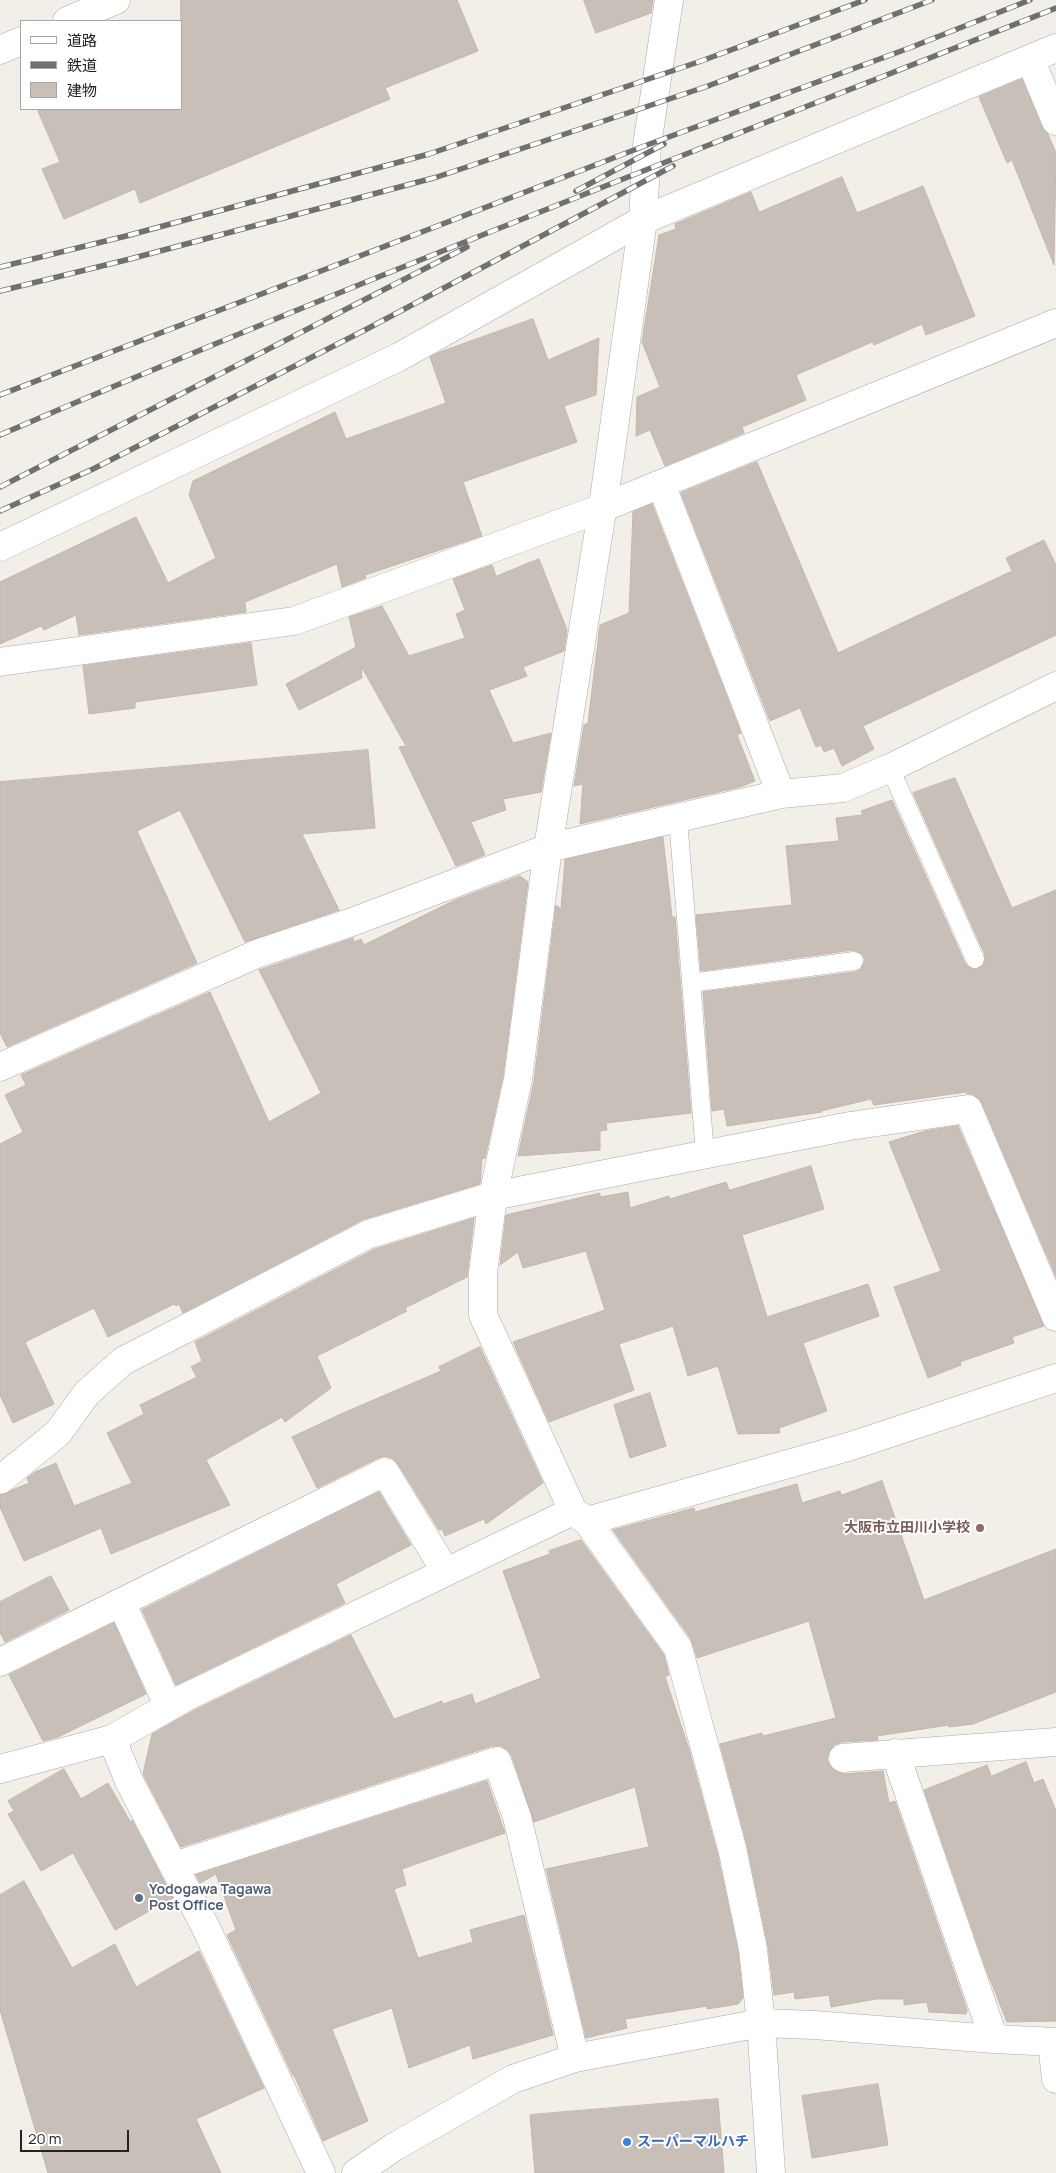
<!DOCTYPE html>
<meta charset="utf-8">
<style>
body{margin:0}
#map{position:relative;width:1056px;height:2173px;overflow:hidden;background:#f2efe9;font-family:Manrope,"Noto Sans JP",sans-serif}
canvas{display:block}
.legend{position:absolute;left:20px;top:20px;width:162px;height:90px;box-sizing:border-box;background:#fff;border:1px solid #a7a7a7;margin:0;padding:6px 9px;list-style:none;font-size:15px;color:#222}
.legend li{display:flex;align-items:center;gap:10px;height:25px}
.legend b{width:25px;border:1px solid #a7a7a7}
.scale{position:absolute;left:20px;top:2130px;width:109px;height:22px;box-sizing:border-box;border:2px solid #222;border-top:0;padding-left:6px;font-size:15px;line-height:18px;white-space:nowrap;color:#222;-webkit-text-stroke:4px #fff;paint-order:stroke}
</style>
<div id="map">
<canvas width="1056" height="2173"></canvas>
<ul class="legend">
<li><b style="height:6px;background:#fff"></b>道路</li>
<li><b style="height:6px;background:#707070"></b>鉄道</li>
<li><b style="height:14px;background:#c7bfb8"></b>建物</li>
</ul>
<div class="scale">20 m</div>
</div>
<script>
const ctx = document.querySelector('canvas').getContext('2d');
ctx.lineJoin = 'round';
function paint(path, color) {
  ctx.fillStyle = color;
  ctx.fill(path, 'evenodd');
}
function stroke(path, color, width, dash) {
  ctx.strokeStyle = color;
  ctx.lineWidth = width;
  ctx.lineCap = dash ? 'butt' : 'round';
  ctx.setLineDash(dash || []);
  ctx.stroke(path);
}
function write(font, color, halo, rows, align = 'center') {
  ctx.font = font + ' Manrope,"Noto Sans JP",sans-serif';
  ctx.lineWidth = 4;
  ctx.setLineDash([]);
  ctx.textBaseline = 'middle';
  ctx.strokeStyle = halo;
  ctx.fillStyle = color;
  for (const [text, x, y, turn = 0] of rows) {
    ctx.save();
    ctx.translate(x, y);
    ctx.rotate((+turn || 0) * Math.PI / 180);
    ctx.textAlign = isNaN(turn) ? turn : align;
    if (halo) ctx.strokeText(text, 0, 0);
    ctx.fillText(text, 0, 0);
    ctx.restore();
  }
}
const building = new Path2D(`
 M 181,0 L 457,0 L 478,51 L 385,88 L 390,99 L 140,203 L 135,189 L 64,219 L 42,169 L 60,162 L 37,109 L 181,109 Z
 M 584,0 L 653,0 L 651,13 L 596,33 Z
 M 1022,79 L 1042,127 L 1048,134 L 1056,153 L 1054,265 L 1012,160 L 1007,163 L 979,97 Z
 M 842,177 L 857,213 L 923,186 L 975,316 L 926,335 L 922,324 L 874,345 L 872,342 L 796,375 L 806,400 L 742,427 L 744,433 L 665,466 L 650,430 L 636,436 L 637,397 L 660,387 L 642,342 L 659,235 L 676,229 L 675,224 L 751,192 L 759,212 Z
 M 533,319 L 548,360 L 599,338 L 596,395 L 564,406 L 577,442 L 463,482 L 482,536 L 365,575 L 366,578 L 342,587 L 337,564 L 245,602 L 246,612 L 79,635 L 76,615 L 44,630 L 41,626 L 0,644 L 0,582 L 136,517 L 168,583 L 216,558 L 189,495 L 193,481 L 335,412 L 346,439 L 446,403 L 430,357 L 440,352 Z
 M 757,462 L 838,653 L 1012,571 L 1006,558 L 1044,540 L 1056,565 L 1056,635 L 863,726 L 874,749 L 842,766 L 834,748 L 824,752 L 821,745 L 816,747 L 800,708 L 770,721 L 681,493 Z
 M 652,504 L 741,733 L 737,735 L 755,781 L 740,787 L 580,824 L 583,784 L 574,786 L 584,725 L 588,723 L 600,625 L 629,613 L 633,512 Z
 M 539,559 L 567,630 L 564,651 L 523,667 L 527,676 L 489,690 L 513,743 L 551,733 L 541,792 L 503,799 L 506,810 L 471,822 L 485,855 L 456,866 L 399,747 L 406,746 L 361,666 L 362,678 L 299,710 L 286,684 L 356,647 L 349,617 L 382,606 L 409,656 L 465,638 L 456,614 L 465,610 L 453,579 L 492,565 L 496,576 Z
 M 251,643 L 257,685 L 135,702 L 135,708 L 89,714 L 83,666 Z
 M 368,750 L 375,828 L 302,834 L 339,910 L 245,942 L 180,810 L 137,831 L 197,963 L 7,1047 L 0,1033 L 0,782 Z
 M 955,778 L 1012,908 L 1056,890 L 1056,1277 L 982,1103 L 973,1094 L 967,1094 L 966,1092 L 874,1105 L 871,1099 L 821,1111 L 822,1112 L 727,1126 L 724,1109 L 712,1111 L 703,992 L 855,972 L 861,969 L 865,960 L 862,954 L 853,950 L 701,971 L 696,915 L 792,905 L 786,846 L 839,841 L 836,818 L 863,815 L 861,811 L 892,800 L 965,963 L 973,969 L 983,966 L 985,955 L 913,793 Z
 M 663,837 L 672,917 L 675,917 L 691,1113 L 606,1123 L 607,1130 L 600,1131 L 600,1150 L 518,1156 L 534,1081 L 556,905 L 561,909 L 565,860 Z
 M 520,876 L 528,882 L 503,1076 L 485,1158 L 482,1159 L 480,1184 L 362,1220 L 183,1313 L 179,1304 L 176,1306 L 174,1304 L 108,1337 L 94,1308 L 25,1342 L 54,1404 L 13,1423 L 0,1395 L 0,1144 L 23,1132 L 5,1095 L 26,1085 L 21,1075 L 210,992 L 269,1122 L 321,1093 L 259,970 L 353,938 L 354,942 L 361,939 L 364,945 L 455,900 Z
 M 958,1126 L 1044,1326 L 1012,1337 L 1014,1343 L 960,1362 L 961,1365 L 928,1378 L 894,1287 L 941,1271 L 889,1142 L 925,1131 Z
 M 811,1166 L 824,1209 L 742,1235 L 767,1317 L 868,1284 L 879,1316 L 803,1343 L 827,1411 L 779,1428 L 780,1433 L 738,1434 L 718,1366 L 688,1376 L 673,1326 L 619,1344 L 634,1390 L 549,1422 L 513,1342 L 605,1310 L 586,1251 L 523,1268 L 518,1252 L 500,1265 L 506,1215 L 600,1193 L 600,1197 L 628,1192 L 630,1208 L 669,1196 L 670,1199 L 726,1182 L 729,1190 Z
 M 474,1218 L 467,1277 L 405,1308 L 407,1311 L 317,1356 L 331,1388 L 285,1422 L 282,1417 L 206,1460 L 230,1505 L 111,1554 L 101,1528 L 24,1561 L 0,1507 L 0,1495 L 29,1483 L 27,1478 L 35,1472 L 56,1463 L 74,1506 L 132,1483 L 107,1433 L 144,1414 L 140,1405 L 197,1377 L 191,1367 L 202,1361 L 195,1342 L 375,1249 Z
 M 480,1347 L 543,1483 L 486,1524 L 484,1519 L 445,1536 L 442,1529 L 439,1530 L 398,1464 L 392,1458 L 385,1456 L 378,1458 L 317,1488 L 292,1437 L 343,1413 L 441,1371 L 439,1367 Z
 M 650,1393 L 666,1446 L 630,1458 L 614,1405 Z
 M 882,1481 L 924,1600 L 1056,1549 L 1056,1692 L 973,1724 L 949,1727 L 949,1725 L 877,1736 L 878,1740 L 842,1742 L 834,1745 L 829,1752 L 827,1759 L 830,1766 L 837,1772 L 844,1774 L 883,1771 L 889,1803 L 895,1801 L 967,2010 L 966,2014 L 929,2012 L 927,2002 L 904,2005 L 904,1999 L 876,1999 L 831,2007 L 829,1995 L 795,1999 L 794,1992 L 774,1995 L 768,1946 L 747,1845 L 720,1744 L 762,1733 L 763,1736 L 836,1718 L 809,1621 L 697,1658 L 691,1639 L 613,1530 L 694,1508 L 695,1512 L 797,1484 L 802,1503 L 840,1491 L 841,1495 Z
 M 379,1492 L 411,1545 L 336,1584 L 345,1603 L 176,1685 L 142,1610 Z
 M 581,1540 L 664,1655 L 669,1675 L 665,1677 L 689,1749 L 717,1852 L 738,1951 L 743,1998 L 738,2004 L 707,2009 L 707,2006 L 625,2019 L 627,2028 L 586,2038 L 546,1869 L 649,1847 L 635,1787 L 534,1822 L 512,1756 L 508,1750 L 501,1746 L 492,1746 L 181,1847 L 143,1774 L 152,1734 L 191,1712 L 351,1635 L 394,1719 L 442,1701 L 443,1704 L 472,1694 L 475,1704 L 541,1678 L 503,1571 L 550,1554 L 549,1551 Z
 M 51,1576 L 69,1610 L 5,1642 L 0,1632 L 0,1602 Z
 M 114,1623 L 146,1694 L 58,1737 L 43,1741 L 9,1675 Z
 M 1026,1762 L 1034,1783 L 1043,1779 L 1056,1811 L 1056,2021 L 1007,2022 L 986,1969 L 924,1790 L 987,1765 L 991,1776 Z
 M 64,1769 L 81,1799 L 108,1783 L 131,1823 L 132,1820 L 173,1898 L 115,1930 L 73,1853 L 41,1871 L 8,1814 L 14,1811 L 8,1801 Z
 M 487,1781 L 505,1833 L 402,1869 L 406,1885 L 394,1889 L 418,1958 L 473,1942 L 470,1930 L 524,1915 L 553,2035 L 473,2059 L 470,2045 L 409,2068 L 392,2008 L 332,2029 L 368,2121 L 323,2141 L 294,2075 L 293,2076 L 227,1935 L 236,1930 L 216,1874 L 200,1883 L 196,1875 Z
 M 24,1881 L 72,1968 L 115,1944 L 136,1987 L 199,1951 L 264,2088 L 196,2119 L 221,2173 L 48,2173 L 0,2010 L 0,1895 Z
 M 878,2084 L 888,2145 L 812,2158 L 802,2096 Z
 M 718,2099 L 724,2173 L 535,2173 L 530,2115 Z`);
paint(building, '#c7bfb8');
stroke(building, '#c4b6ab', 1);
const lane = new Path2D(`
 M 890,768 L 975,959
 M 678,819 L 705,1154
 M 691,983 L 854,961`);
const street = new Path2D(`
 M 669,0 L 647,145 L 643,220 L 604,499 L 548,848 L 518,1079 L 493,1196 L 483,1273 L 483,1315 L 573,1511 L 587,1521 L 678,1648 L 732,1848 L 753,1949 L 761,2023 L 771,2173
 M 67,21 L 116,0
 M 0,50 L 21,41
 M 1030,59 L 1056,121
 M 661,484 L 781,794
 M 0,547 L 399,357 L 643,220 L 1056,48
 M 0,662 L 294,621 L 602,508 L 1056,323
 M 0,1067 L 259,953 L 352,922 L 548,848 L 781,794 L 843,788 L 890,768 L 1056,686
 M 0,1480 L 58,1433 L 87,1393 L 123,1361 L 369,1234 L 493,1196 L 850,1126 L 968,1109 L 1056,1317
 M 587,1521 L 848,1447 L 1056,1378
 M 121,1602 L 169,1707
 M 0,1662 L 385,1472 L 446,1572
 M 112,1739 L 129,1781 L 205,1926 L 321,2173
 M 895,1753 L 994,2039
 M 843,1758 L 1056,1742
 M 0,1769 L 112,1739 L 184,1698 L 573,1511
 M 174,1866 L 497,1761 L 517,1817 L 575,2058
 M 1052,2042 L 1056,2079
 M 356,2173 L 394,2147 L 513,2079 L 575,2058 L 761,2023 L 814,2025 L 994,2039 L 1056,2042`);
stroke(lane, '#a9a9a9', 19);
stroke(street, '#a9a9a9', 29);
stroke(lane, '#fff', 18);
stroke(street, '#fff', 28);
const rail = new Path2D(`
 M 576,191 L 664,144
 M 0,267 L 126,236 L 429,154 L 704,60 L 865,0
 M 0,291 L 130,259 L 437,177 L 708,86 L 932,0
 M 0,395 L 647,145 L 912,47 L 1030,0
 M 0,435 C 349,284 703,148 1056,8
 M 0,487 L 467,247
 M 0,511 L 93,469 L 365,330 L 673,166`);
stroke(rail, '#707070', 5.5);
stroke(rail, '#fff', 4, [11]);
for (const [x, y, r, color] of [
 [980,1528,5,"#8d6e63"],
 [139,1898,5,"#5c6f8a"],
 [627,2142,5,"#3f7fe0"]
]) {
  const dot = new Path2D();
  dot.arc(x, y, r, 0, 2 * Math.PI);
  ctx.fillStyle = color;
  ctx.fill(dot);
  stroke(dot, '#fff', 2);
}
write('bold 14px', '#785e54', '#fff', [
 ["大阪市立田川小学校",970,1528]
], 'right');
write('bold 14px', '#4e5e75', '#fff', [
 ["Yodogawa Tagawa",149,1890],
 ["Post Office",149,1906]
], 'left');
write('bold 14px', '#366cbe', '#fff', [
 ["スーパーマルハチ",637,2142]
], 'left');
</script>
